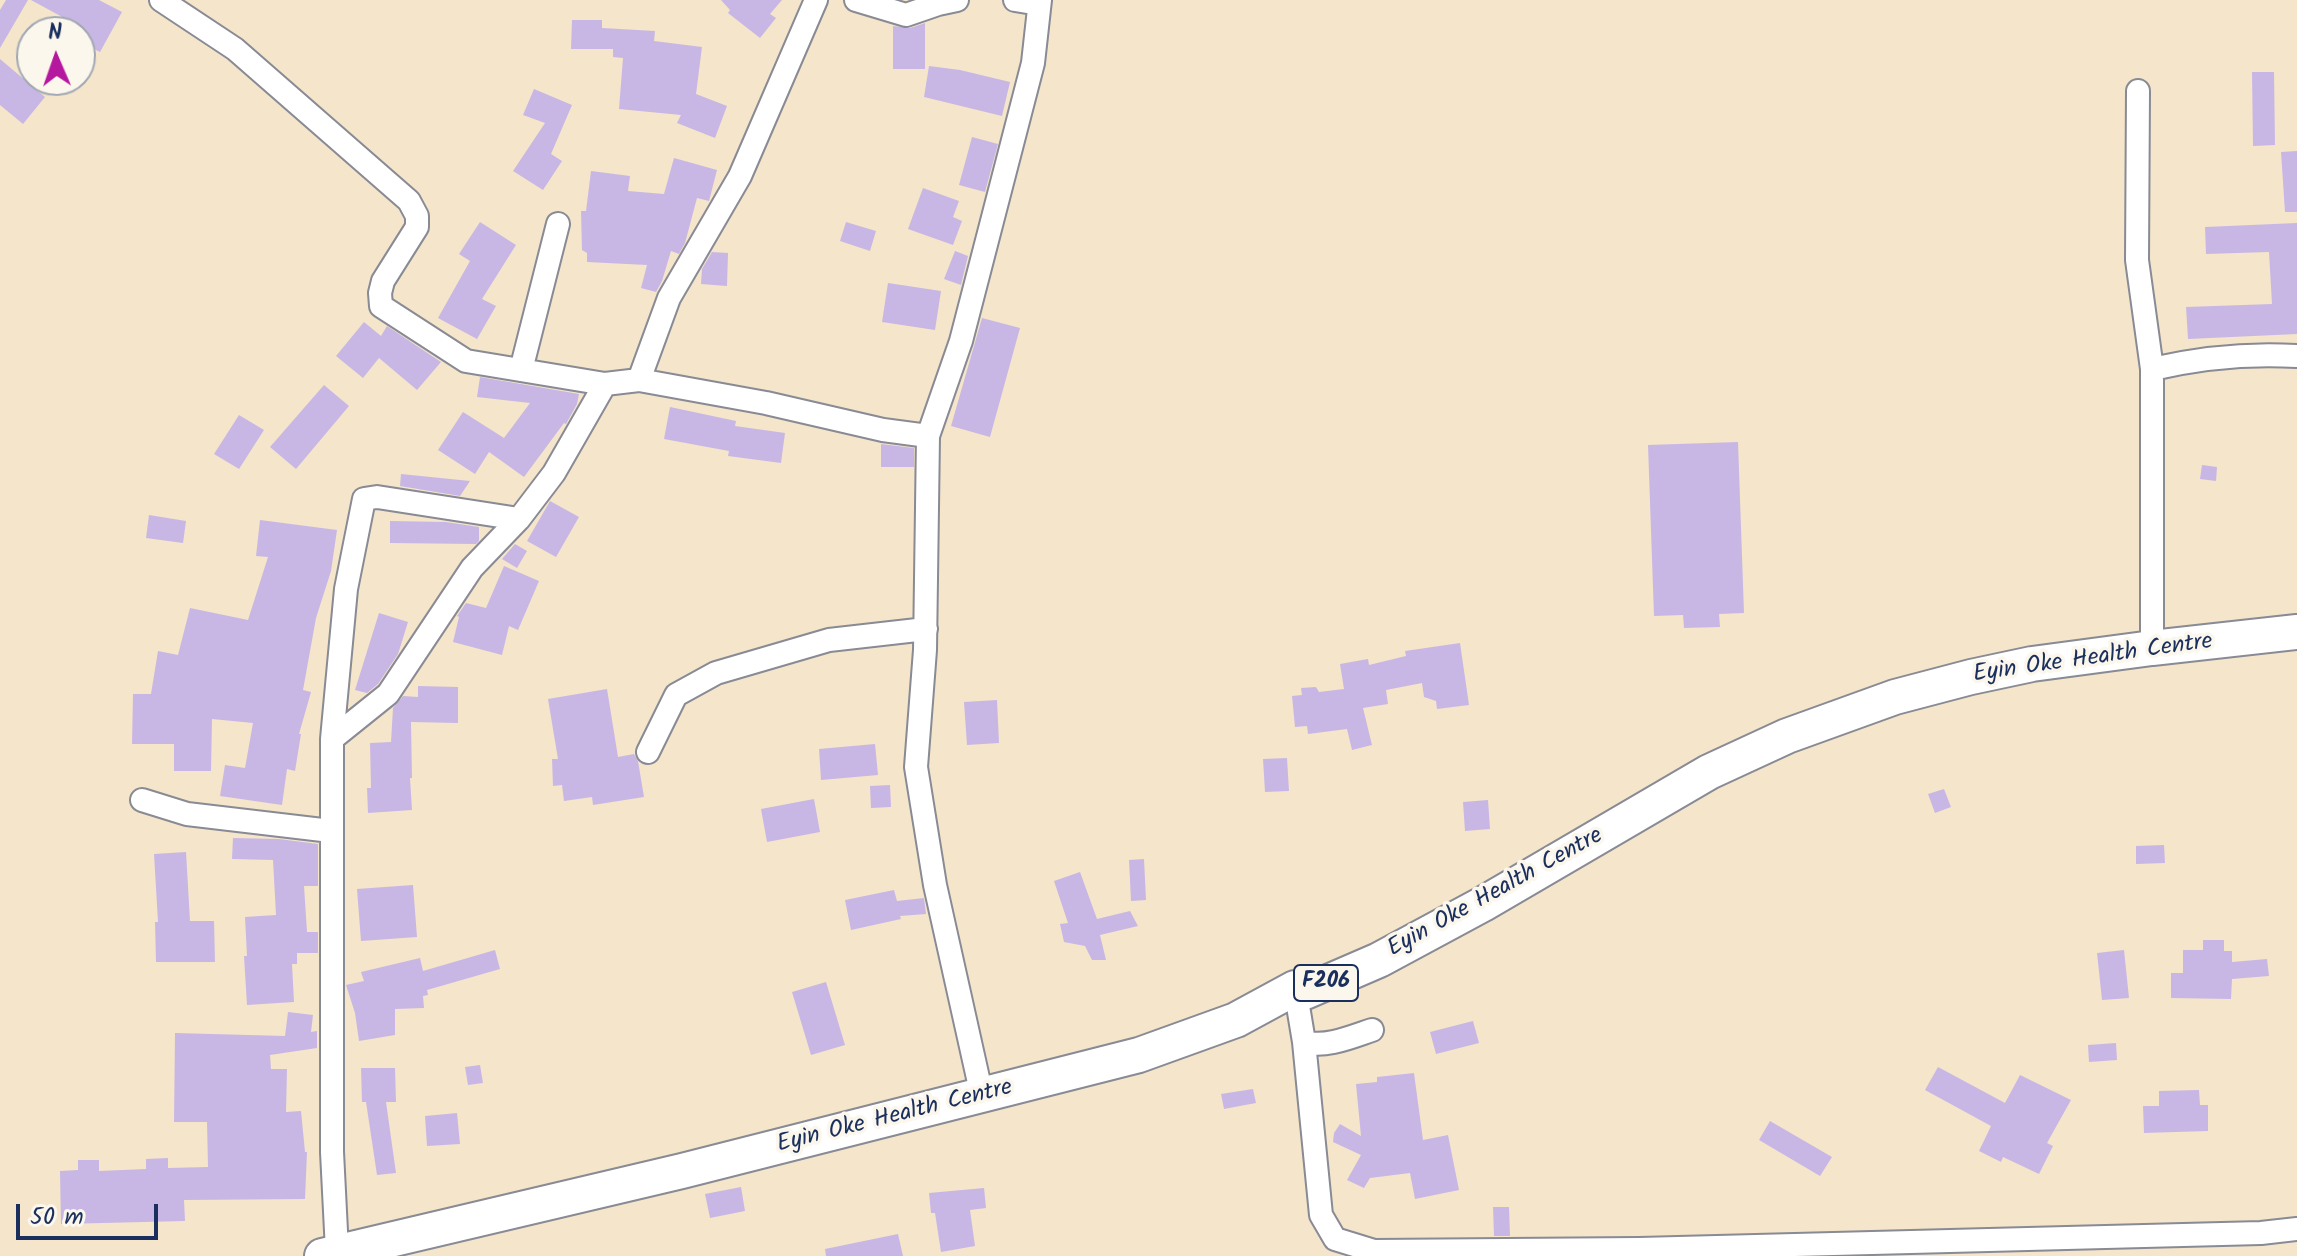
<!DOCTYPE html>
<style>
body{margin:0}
#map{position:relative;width:2297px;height:1256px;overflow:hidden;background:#f4e5cb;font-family:Kalam,sans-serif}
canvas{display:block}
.north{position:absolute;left:16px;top:16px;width:80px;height:80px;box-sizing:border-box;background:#fbf7ec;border:2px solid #a1a7b3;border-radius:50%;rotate:358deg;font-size:22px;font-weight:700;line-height:32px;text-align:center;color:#1b2f5e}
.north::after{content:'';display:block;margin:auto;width:28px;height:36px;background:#b5179e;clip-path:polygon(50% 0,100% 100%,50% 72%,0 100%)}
.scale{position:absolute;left:16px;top:1204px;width:142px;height:36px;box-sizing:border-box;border:4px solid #1b2f5e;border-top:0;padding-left:10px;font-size:24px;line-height:28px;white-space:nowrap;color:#1b2f5e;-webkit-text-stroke:6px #fbf7ec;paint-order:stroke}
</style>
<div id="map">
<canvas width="2297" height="1256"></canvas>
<div class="north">N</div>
<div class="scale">50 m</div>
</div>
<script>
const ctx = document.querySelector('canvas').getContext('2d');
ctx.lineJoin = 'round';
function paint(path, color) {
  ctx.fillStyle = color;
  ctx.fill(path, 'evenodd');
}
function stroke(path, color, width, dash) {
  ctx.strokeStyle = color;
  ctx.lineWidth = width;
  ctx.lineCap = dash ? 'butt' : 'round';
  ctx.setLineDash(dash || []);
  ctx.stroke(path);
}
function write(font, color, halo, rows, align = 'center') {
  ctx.font = font + ' Kalam,sans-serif';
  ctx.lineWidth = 7;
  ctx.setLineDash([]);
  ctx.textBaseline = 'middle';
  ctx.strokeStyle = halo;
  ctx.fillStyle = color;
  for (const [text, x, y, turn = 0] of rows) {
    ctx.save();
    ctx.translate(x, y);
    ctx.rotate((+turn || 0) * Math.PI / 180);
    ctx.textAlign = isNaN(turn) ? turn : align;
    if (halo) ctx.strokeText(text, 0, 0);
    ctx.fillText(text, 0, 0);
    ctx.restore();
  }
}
paint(new Path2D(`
 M 6,0 L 28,0 L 0,48 L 0,10 Z
 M 31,0 L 99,0 L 122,12 L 100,52 L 80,42 L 80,32 L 73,32 L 77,25 Z
 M 721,0 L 782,0 L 770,14 L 776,18 L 760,38 L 728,13 L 730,10 Z
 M 572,20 L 602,20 L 602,28 L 655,31 L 654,41 L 702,47 L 696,94 L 727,106 L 715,138 L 677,123 L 681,115 L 619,109 L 623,58 L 613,57 L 613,49 L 571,49 Z
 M 925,23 L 925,69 L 893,69 L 893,26 L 910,28 Z
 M 0,59 L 45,97 L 23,124 L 0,105 Z
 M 929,66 L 960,70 L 1010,82 L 1002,116 L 924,97 Z
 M 2252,72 L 2274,72 L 2275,145 L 2253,146 Z
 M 534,89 L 572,105 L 551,154 L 562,161 L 543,190 L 513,171 L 545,123 L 523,115 Z
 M 972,137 L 998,144 L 985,192 L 959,185 Z
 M 2297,151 L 2297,212 L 2285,212 L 2281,152 Z
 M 674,158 L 717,170 L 709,201 L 697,198 L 685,243 L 679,254 L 671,251 L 662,281 L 656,292 L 641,288 L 647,265 L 587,262 L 587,253 L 582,250 L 581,211 L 586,211 L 591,171 L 630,176 L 628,191 L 664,194 Z
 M 923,188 L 959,201 L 953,217 L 962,221 L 953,245 L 908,229 Z
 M 480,222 L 516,245 L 482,299 L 496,306 L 477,339 L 438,318 L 470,261 L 459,254 Z
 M 846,222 L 876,231 L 870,251 L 840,241 Z
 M 2297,223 L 2297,334 L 2188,339 L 2186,307 L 2272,304 L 2269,252 L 2206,254 L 2205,227 Z
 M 955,251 L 968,256 L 961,285 L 944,279 Z
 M 712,252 L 728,253 L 727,286 L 701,284 L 702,269 Z
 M 888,283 L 941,291 L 935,330 L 882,322 Z
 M 982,318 L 1020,328 L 990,437 L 951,426 Z
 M 364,322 L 381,336 L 387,326 L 441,362 L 417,390 L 379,358 L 363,378 L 336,356 Z
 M 480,377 L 579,394 L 577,404 L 566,424 L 564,423 L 524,477 L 489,452 L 475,474 L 438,450 L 463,412 L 504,438 L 530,403 L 477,397 Z
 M 324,385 L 349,406 L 296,469 L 270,447 Z
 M 670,407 L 736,421 L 735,426 L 785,433 L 781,463 L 728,456 L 729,451 L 664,439 Z
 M 239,415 L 264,430 L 239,469 L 214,454 Z
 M 1738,442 L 1744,613 L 1719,614 L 1720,627 L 1684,628 L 1683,615 L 1654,616 L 1648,445 Z
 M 881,444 L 914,448 L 914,467 L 881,467 Z
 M 2202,465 L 2217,467 L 2216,481 L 2200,479 Z
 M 401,474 L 470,481 L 460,496 L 400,486 Z
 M 550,501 L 579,517 L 556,557 L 527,541 Z
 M 149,515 L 186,521 L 183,543 L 146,538 Z
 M 260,520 L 337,530 L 331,571 L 316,618 L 303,690 L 311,692 L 299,734 L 301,734 L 295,771 L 287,769 L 282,805 L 220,796 L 225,765 L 245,768 L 253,723 L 212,719 L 211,771 L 174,771 L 174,744 L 132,744 L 133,694 L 151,694 L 158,651 L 178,655 L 190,608 L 248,620 L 268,557 L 256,556 Z
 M 390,521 L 446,522 L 479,527 L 479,541 L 476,544 L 390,543 Z
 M 515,544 L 527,551 L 517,568 L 502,559 Z
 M 504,566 L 539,581 L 518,630 L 509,626 L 502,655 L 453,642 L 459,617 L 457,616 L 466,603 L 486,608 Z
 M 379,613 L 408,622 L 398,654 L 378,684 L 367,693 L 355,690 Z
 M 1460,643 L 1469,705 L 1437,709 L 1436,701 L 1424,697 L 1422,683 L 1386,690 L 1388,704 L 1363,708 L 1372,745 L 1352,750 L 1347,729 L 1308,734 L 1307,726 L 1295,727 L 1292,696 L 1302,695 L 1301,688 L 1316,687 L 1319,692 L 1344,689 L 1340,664 L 1368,659 L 1369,665 L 1406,656 L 1405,651 Z
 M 418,686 L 458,687 L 458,723 L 411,722 L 412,778 L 410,778 L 412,810 L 368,813 L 367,788 L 371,788 L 370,743 L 391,742 L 393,708 L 403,696 L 418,697 Z
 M 607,689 L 618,757 L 634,754 L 638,761 L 644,797 L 593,805 L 592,797 L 564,801 L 562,785 L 553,786 L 552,759 L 558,759 L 548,699 Z
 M 997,700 L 999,743 L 967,745 L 964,702 Z
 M 875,744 L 878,775 L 821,780 L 819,749 Z
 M 1287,758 L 1289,791 L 1265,792 L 1263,759 Z
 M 890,785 L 891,807 L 871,808 L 870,786 Z
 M 1944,789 L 1951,807 L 1935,813 L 1928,794 Z
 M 814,799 L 820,832 L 767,842 L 761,809 Z
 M 1488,800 L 1490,829 L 1465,831 L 1463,802 Z
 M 233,838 L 279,839 L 318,844 L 318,886 L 304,886 L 307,932 L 318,932 L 318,953 L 297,953 L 297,964 L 292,964 L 294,1002 L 247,1005 L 244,956 L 247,956 L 245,917 L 276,915 L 273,860 L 232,859 Z
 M 2164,845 L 2165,863 L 2136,864 L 2136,846 Z
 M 186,852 L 190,921 L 214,921 L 215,962 L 156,962 L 155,922 L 158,922 L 154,854 Z
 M 1144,859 L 1146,900 L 1131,901 L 1129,860 Z
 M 1080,872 L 1097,919 L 1130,911 L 1138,926 L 1100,935 L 1106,960 L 1092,960 L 1085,946 L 1064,942 L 1060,924 L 1068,923 L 1054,881 Z
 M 413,885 L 417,937 L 361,941 L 357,889 Z
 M 894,890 L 897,901 L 924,898 L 926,914 L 900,916 L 901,919 L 851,930 L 845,900 Z
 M 2203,940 L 2224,940 L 2224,951 L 2232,951 L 2232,962 L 2267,959 L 2269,976 L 2232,979 L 2231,999 L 2171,998 L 2171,973 L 2183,973 L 2183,950 L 2203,950 Z
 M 495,950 L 500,969 L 427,990 L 428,995 L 423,996 L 424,1008 L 395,1009 L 395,1035 L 359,1041 L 355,1013 L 346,985 L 364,981 L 361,972 L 420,958 L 423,971 Z
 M 2124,950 L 2129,998 L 2102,1000 L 2097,953 Z
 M 826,982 L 845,1045 L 811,1055 L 792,992 Z
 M 288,1012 L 313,1015 L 311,1032 L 317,1031 L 317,1048 L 270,1055 L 271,1069 L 287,1069 L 286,1112 L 301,1111 L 305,1152 L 307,1152 L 305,1199 L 184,1200 L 185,1221 L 61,1224 L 60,1171 L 78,1170 L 78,1160 L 99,1160 L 99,1171 L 146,1169 L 146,1159 L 168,1158 L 168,1168 L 208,1167 L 207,1122 L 174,1122 L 175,1033 L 285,1036 Z
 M 1473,1021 L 1479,1043 L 1436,1054 L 1430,1032 Z
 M 2116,1043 L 2117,1060 L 2089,1062 L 2088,1045 Z
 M 480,1065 L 483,1083 L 468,1085 L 465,1067 Z
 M 1938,1067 L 2005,1103 L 2020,1075 L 2071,1100 L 2047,1143 L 2053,1146 L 2039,1174 L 2003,1157 L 2001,1162 L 1979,1151 L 1991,1126 L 1925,1090 Z
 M 361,1068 L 395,1068 L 396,1102 L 386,1102 L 396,1173 L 377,1175 L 366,1102 L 362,1102 Z
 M 1414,1073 L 1423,1140 L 1448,1135 L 1459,1190 L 1415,1199 L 1410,1173 L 1370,1178 L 1364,1188 L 1347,1180 L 1361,1155 L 1333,1142 L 1334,1133 L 1340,1124 L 1361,1136 L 1356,1084 L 1377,1082 L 1377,1077 Z
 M 1253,1089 L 1256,1103 L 1224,1109 L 1221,1094 Z
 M 2199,1090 L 2200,1105 L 2208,1105 L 2208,1131 L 2144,1133 L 2143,1106 L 2159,1106 L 2159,1091 Z
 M 457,1113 L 460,1144 L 427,1146 L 425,1116 Z
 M 1770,1121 L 1832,1157 L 1820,1176 L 1759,1140 Z
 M 741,1187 L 745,1211 L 710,1218 L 705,1194 Z
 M 984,1188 L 986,1208 L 970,1210 L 975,1246 L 941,1252 L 935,1213 L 931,1213 L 929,1193 Z
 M 1493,1207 L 1509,1207 L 1510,1236 L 1494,1236 Z
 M 898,1234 L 903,1256 L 826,1256 L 825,1249 Z`), '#c8b7e4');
const street = new Path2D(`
 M 161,0 L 235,49 L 409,201 L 417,216 L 417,227 L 383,281 L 380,293 L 381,306 L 466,361 L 605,384 L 639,380 L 766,403 L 883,430 L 928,436
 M 856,0 L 906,15 L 938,4 L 957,0
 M 1015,0 L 1039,4
 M 2138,91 L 2137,260 L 2152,369 L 2152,648
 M 2152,369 C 2199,358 2248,353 2297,356
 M 521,370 L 558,224
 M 639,380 L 669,298 L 740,176 L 816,0
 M 332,739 L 388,694 L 472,568 L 519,519 L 554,473 L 605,384
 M 648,752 L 676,695 L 716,673 L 829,640 L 926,629
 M 142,800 L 187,814 L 331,831
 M 1295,988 L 1304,1042 L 1321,1215 L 1335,1239 L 1374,1251 L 1639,1249 L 2261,1233 L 2297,1229
 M 1304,1042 C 1326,1048 1351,1037 1372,1030
 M 982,1096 L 935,885 L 916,767 L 925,650 L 928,436 L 961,341 L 1033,63 L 1040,0
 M 337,1251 L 332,1152 L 332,739 L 346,589 L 364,499 L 377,497 L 519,519`);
const primary = new Path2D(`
 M 322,1256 L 682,1171 L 1139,1055 L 1236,1020 L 1295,988 L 1305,992 L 1379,960 L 1483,904 L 1709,772 L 1787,736 L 1895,697 L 1971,677 L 2032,664 L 2152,648 L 2297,632`);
stroke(street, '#888a94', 26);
stroke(primary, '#888a94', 38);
stroke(street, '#fff', 22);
stroke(primary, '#fff', 34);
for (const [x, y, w] of [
 [1326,983,64]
]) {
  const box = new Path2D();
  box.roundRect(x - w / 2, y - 18, w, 36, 6);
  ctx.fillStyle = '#fbf7ec';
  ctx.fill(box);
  stroke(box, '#1b2f5e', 2);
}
write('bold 22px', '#1b2f5e', null, [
 ["F206",1326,983]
]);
write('24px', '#1b2f5e', '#fbf7ec', [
 ["Eyin Oke Health Centre",2093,660,-8],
 ["Eyin Oke Health Centre",1496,894,-29],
 ["Eyin Oke Health Centre",895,1118,-14]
]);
</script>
